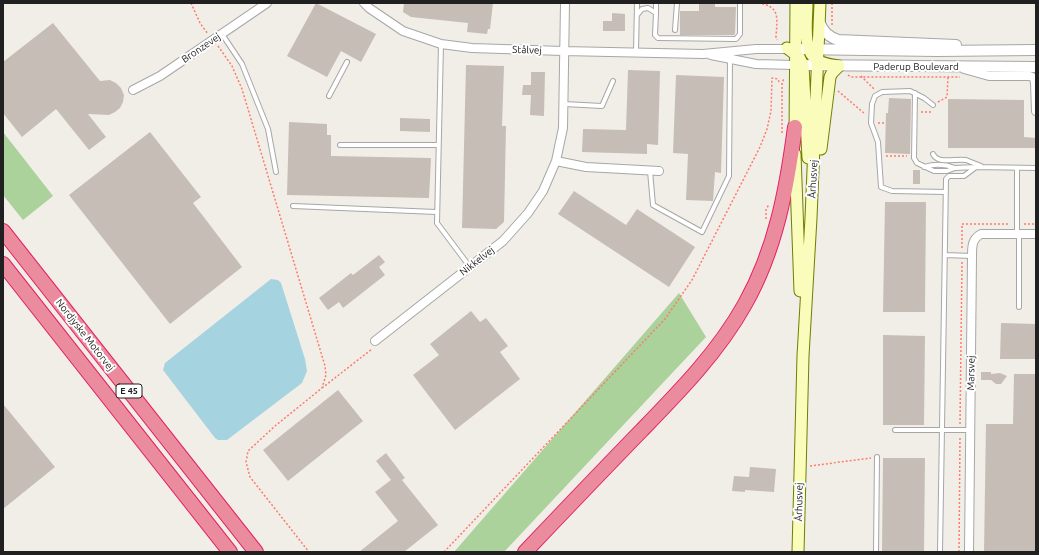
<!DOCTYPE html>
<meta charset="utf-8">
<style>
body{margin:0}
#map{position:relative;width:1039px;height:555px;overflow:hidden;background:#f1eee7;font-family:Ubuntu,sans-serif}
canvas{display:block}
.frame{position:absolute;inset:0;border:4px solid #202020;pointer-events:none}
</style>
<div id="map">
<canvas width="1039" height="555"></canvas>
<div class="frame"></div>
</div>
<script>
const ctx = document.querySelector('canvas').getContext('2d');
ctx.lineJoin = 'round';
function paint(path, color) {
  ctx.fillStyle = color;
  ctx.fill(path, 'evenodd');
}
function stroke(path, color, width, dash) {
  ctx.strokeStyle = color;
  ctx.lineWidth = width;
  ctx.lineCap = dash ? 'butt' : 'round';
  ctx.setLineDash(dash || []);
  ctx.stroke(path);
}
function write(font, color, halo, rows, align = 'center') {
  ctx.font = font + ' Ubuntu,sans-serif';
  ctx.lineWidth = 4;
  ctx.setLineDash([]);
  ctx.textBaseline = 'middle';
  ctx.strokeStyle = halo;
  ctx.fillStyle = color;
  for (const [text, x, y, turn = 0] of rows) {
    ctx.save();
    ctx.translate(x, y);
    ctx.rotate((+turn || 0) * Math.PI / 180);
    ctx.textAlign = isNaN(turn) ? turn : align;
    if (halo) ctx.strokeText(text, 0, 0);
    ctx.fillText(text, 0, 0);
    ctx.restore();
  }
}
paint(new Path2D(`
 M 3,132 L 53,196 L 23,220 L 3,195 Z
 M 679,293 L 706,337 L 504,552 L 454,552 Z`), '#aad29a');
paint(new Path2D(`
 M 271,279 L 278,280 L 281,283 L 305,359 L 307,371 L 302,383 L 227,440 L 218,440 L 215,438 L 163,370 L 165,363 Z`), '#a6d3e0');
paint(new Path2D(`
 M 316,3 L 376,34 L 361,62 L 341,51 L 327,77 L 287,56 Z
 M 404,3 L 493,3 L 490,29 L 488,29 L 487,34 L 467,32 L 468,23 L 411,17 L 403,12 Z
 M 699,3 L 715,3 L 715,7 L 736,7 L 735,34 L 734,35 L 680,35 L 680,11 L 699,11 Z
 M 612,13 L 625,14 L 625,31 L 603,31 L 603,21 L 612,21 Z
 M 53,23 L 100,81 L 110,80 L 116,83 L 121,88 L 124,95 L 123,102 L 120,108 L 115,112 L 109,115 L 88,114 L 106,137 L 89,150 L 56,109 L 22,137 L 3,113 L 3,62 Z
 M 466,65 L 504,66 L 502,126 L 506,126 L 504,222 L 496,229 L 462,228 Z
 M 628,70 L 660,71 L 658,145 L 647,144 L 647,154 L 582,152 L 583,129 L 626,130 Z
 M 531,72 L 545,72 L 544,116 L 530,115 L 531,95 L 522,95 L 523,85 L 531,85 Z
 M 676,75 L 724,77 L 721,173 L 715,172 L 713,201 L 686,200 L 688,154 L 673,153 Z
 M 889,98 L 911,99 L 910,154 L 885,153 L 886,113 L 888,113 Z
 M 948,99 L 1024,100 L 1024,137 L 1036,138 L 1036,148 L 948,148 Z
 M 400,118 L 430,119 L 430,132 L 400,131 Z
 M 289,122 L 327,124 L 327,135 L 331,135 L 331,156 L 431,158 L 429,198 L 287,195 Z
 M 150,132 L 201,197 L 193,203 L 242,267 L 170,324 L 69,195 Z
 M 913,170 L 920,170 L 920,184 L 913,184 Z
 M 574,191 L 626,225 L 637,209 L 695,247 L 669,287 L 558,214 Z
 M 885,202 L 926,202 L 925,312 L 883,312 Z
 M 379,255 L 385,262 L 379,267 L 385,275 L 343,308 L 339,302 L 328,310 L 319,298 L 351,273 L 353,275 Z
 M 471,311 L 480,322 L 486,318 L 508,346 L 500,352 L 520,379 L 455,430 L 413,375 L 439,355 L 430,344 Z
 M 1001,323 L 1036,324 L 1036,359 L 1000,359 Z
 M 883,335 L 925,336 L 924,425 L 883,425 Z
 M 981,372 L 991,372 L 991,374 L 1000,373 L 1007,376 L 1001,384 L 996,384 L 991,380 L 981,380 Z
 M 1014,374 L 1036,374 L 1036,552 L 984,552 L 986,424 L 1013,424 Z
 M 338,390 L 363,421 L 288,481 L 263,450 Z
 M 3,404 L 55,467 L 3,509 Z
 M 386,453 L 405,478 L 402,480 L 438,525 L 404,552 L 359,552 L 398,521 L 375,492 L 391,480 L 376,461 Z
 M 883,458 L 925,458 L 924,552 L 882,552 Z
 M 750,467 L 776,469 L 774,492 L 745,490 L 745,492 L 732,491 L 734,476 L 749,477 Z`), '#c6bdb6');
const service = new Path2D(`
 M 656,13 L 656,3
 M 637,15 L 642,9 L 648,8 L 656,13 L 655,35 L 658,38 L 736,39 L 740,34 L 740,3
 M 675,30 L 677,3
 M 222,34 L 242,64 L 268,129 L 276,172
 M 441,44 L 437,223 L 470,267
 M 636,52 L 637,3
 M 915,93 L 914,158 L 917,163 L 934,171 L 947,171 L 955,168 L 975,167
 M 329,96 L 347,62
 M 564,104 L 602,106 L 613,81
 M 933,105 L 924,98 L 910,91 L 882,92 L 875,96 L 872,104 L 871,123 L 878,142 L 881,187 L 892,191 L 946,192
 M 340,145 L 438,145
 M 933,154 C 938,165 956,158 966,160 C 971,162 976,164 981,166
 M 924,167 C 934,164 945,164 955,168
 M 650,171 L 653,205 L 702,232 L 729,176 L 730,59
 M 293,206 L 436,212
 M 1017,234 L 1017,168
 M 1019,234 L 1019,307
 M 945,255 L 972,256
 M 895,430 L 970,430
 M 876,552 L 877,457
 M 940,552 L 946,179 L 949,176 L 964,176 L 976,167 L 1036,168`);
const minor = new Path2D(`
 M 364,3 L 369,8 L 403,31 L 441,44 L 472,48 L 563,51 L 703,54 L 756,49 L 791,49
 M 711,55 L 756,64 L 795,65
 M 964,69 L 989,76 L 1030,76 L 1034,78 L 1035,83 L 1036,111
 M 133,90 L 160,76 L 267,3
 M 556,161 L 586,167 L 659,171
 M 375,341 L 503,241 L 528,213 L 543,191 L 556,161 L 563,128 L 565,3
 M 969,552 L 972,256 C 972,246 972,239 981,234 L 1036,234`);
const tertiary = new Path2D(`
 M 820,23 C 823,32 829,37 838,40 L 956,45
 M 796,49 L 937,51 L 1036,50
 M 795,65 L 1036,67`);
const secondary = new Path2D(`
 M 807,3 C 807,19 802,51 817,60 C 823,64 832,65 839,66
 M 787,48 L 799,57 L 803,65 L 808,158
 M 795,135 L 796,3
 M 821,149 L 830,77 L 832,73 L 839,66
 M 795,154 L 800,291
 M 798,552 L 803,356 L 811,218 L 820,3`);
const motorway = new Path2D(`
 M 3,231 L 256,552
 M 3,264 L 230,552
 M 525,552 C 564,511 603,470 642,430 C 680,391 719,351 745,304 C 776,249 787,188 795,127`);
stroke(service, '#a7a7a7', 6);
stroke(minor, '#a7a7a7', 10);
stroke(tertiary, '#a7a7a7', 12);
stroke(secondary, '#717f00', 13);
stroke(motorway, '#e22063', 16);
stroke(new Path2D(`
 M 191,3 L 200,23 L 208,34
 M 758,3 C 781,6 777,19 776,37 L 777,40
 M 832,25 L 832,3
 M 218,46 L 232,66 L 242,89 L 325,366 L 326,375 L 322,388 L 275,426 L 248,451 L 246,462 L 250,477 L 309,552
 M 848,75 L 851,77 L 960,77
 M 861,76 L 874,89
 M 838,91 L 865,114
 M 938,102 L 947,97 L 948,77
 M 921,112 L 931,112
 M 878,123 L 886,123
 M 782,133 L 782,82 L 784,79
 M 886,156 L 907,156
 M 766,219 L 766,210 L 769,204
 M 1024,224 L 1036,224
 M 962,248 L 962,224 L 1010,224
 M 322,388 L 372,349
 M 960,424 L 962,262
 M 810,466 L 871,458
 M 444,552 L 665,319 L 692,280 L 760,147 L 767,129 L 771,111 L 772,78 L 778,79 L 779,82
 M 959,552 L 960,436`), '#ff7a6a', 1.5, [2, 2]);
stroke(service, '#fff', 4);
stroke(minor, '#fff', 8);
stroke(tertiary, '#fff', 10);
stroke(secondary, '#f9fcba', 11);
stroke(motorway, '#eb8c9e', 14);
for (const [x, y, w] of [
 [129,391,26]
]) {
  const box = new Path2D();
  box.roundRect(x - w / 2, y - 7, w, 14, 3);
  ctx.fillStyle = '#fff';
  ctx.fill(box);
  stroke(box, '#202020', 1);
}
write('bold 9px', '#202020', null, [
 ["E 45",129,391]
]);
write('10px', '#202020', '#fff', [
 ["Bronzevej",201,48,-34],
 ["Stålvej",527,50,2],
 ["Paderup Boulevard",916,67],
 ["Århusvej",813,179,-87],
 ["Nikkelvej",477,261,-38],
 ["Nordjyske Motorvej",85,335,52],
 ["Marsvej",971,373,-89],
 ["Århusvej",799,502,-89]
]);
</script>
